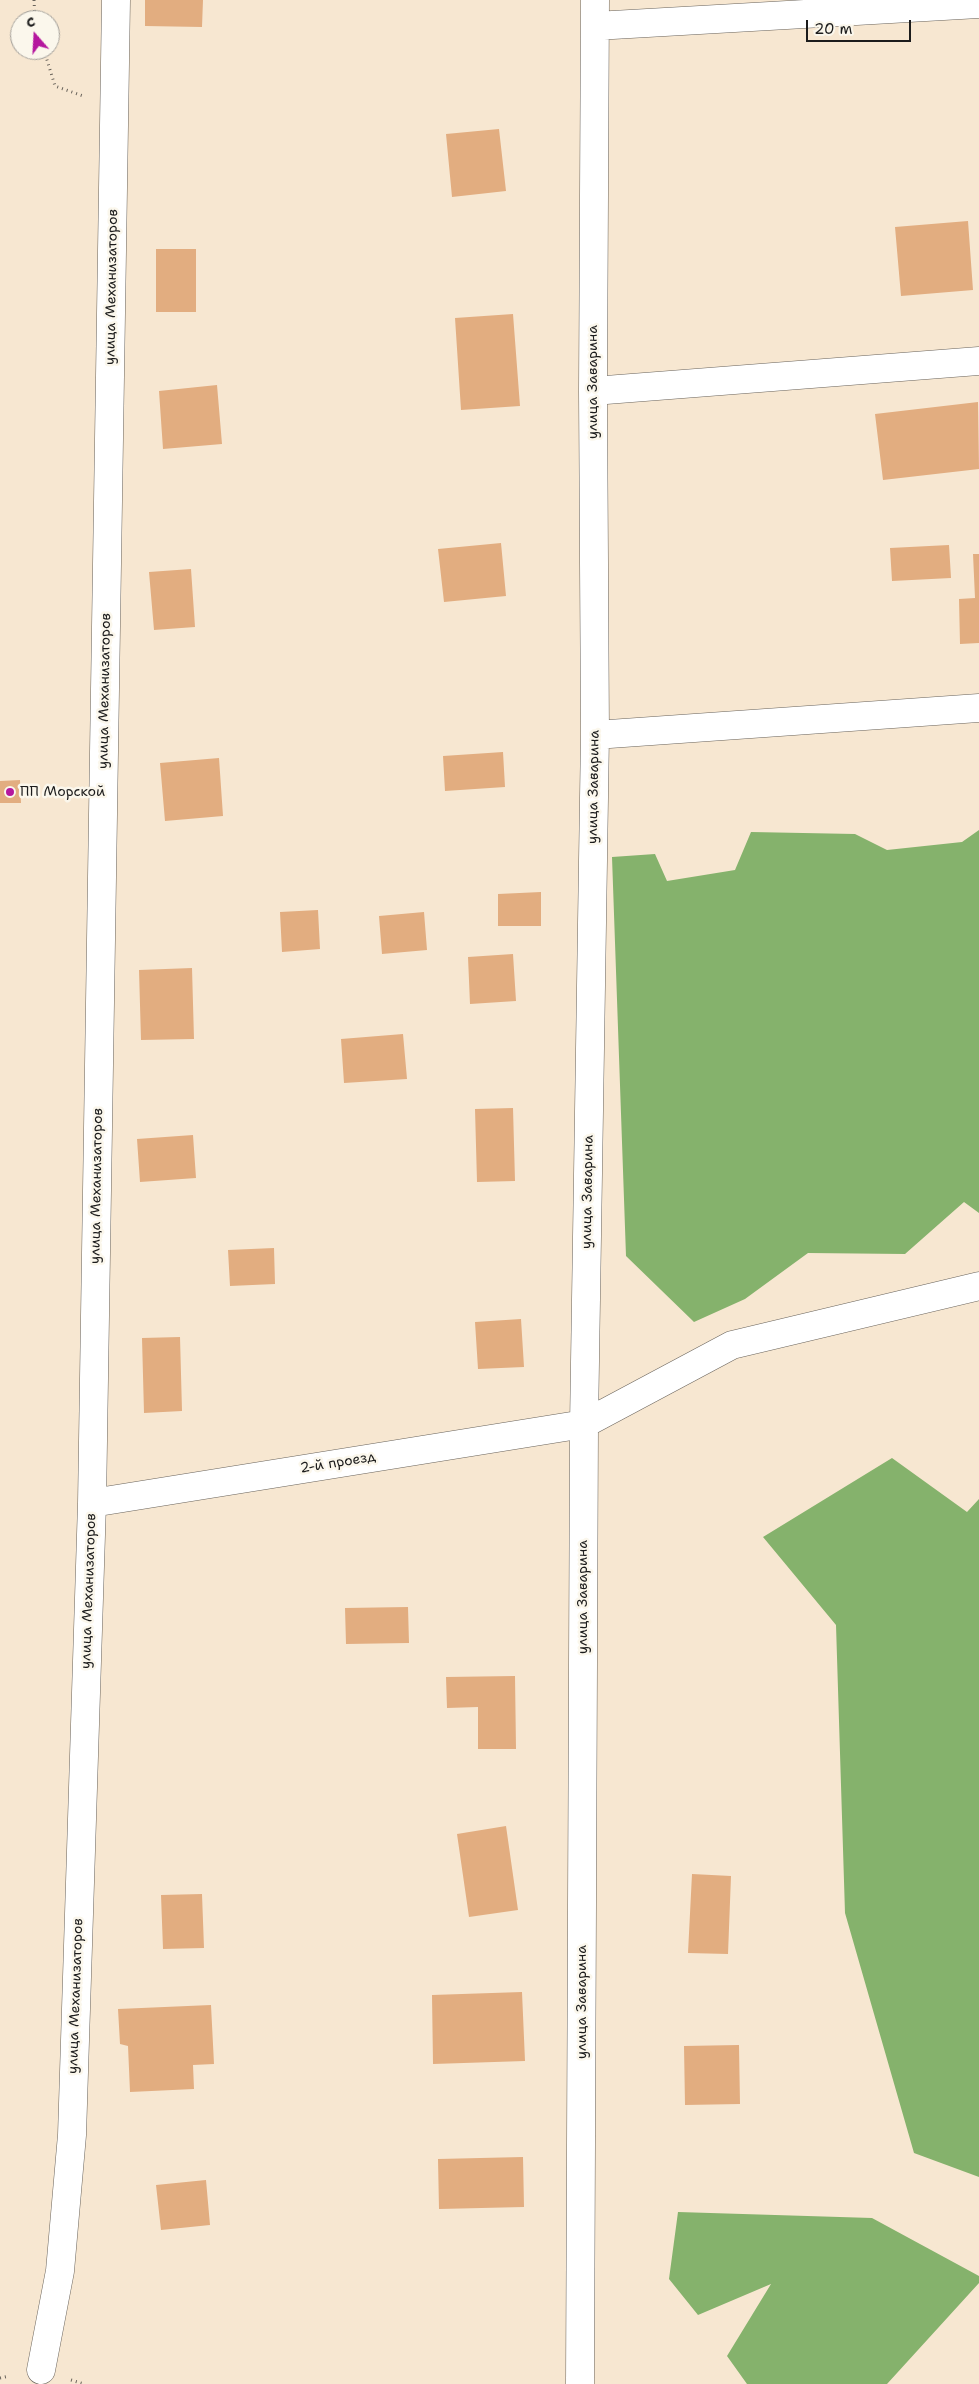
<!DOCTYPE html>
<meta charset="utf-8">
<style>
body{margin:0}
#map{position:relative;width:979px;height:2384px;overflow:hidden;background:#f7e7d1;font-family:"Shantell Sans",sans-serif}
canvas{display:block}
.north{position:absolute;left:10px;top:10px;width:50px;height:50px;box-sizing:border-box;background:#fbf7ec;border:1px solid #a29f99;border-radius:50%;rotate:341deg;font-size:14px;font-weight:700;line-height:20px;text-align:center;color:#1c1c1c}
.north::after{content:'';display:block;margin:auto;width:18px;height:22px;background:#b5179e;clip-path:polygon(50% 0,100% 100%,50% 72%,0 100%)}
.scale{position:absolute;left:806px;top:20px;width:105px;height:22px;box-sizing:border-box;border:2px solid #1c1c1c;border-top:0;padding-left:6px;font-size:15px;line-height:18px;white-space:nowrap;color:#1c1c1c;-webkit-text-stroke:4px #fbf7ec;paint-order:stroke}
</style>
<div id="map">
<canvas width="979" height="2384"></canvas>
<div class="north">С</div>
<div class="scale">20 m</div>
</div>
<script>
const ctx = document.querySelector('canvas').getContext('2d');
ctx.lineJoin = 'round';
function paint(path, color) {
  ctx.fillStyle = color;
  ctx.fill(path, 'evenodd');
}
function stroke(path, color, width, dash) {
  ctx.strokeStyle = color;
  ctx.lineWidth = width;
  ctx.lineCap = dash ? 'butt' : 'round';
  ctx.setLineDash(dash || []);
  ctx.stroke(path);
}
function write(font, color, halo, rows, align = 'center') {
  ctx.font = font + ' "Shantell Sans",sans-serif';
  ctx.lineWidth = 5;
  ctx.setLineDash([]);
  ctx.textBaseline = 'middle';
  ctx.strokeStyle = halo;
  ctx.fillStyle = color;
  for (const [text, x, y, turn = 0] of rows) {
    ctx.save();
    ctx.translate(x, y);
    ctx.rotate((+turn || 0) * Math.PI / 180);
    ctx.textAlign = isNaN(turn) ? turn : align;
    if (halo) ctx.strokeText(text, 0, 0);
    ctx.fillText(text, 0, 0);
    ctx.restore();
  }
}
paint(new Path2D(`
 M 979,830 L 979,1213 L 964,1202 L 905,1254 L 808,1253 L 745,1299 L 694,1322 L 626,1256 L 612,857 L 655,854 L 667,881 L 735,870 L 751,832 L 855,834 L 887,850 L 962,842 Z
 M 892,1458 L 967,1512 L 979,1499 L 979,2177 L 914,2153 L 845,1913 L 836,1625 L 763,1537 Z
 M 678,2212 L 872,2218 L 979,2276 L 979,2283 L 887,2384 L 747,2384 L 727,2356 L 771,2284 L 698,2315 L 669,2279 Z`), '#85b26c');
paint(new Path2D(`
 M 145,0 L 203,0 L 202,27 L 145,26 Z
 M 499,129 L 506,191 L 452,197 L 446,134 Z
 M 968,221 L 973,290 L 901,296 L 895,227 Z
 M 156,249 L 196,249 L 196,312 L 156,312 Z
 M 513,314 L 520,406 L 461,410 L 455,318 Z
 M 217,385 L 222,444 L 163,449 L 159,391 Z
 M 978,402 L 979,469 L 883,480 L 875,414 Z
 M 501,543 L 506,596 L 444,602 L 438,549 Z
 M 949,545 L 951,578 L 892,581 L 890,548 Z
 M 973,554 L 979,554 L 979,643 L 960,644 L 959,599 L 975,598 Z
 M 191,569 L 195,627 L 154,630 L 149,572 Z
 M 503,752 L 505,787 L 445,791 L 443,756 Z
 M 219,758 L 223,816 L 165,821 L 160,763 Z
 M 20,780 L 21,803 L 0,803 L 0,781 Z
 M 541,892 L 541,926 L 498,926 L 498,894 Z
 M 318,910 L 320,949 L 282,952 L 280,912 Z
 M 424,912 L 427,950 L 382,954 L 379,916 Z
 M 513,954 L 516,1001 L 470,1004 L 468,957 Z
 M 192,968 L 194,1039 L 141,1040 L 139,970 Z
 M 403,1034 L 407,1079 L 344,1083 L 341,1039 Z
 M 513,1108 L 515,1181 L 477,1182 L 475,1109 Z
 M 193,1135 L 196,1178 L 140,1182 L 137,1139 Z
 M 274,1248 L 275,1284 L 230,1286 L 228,1250 Z
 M 521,1319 L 524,1367 L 478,1369 L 475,1322 Z
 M 180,1337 L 182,1411 L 144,1413 L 142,1338 Z
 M 408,1607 L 409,1643 L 346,1644 L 345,1608 Z
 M 515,1676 L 516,1749 L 478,1749 L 478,1707 L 447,1708 L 446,1677 Z
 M 506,1826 L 518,1910 L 469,1917 L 457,1834 Z
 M 692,1874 L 731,1876 L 728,1954 L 688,1953 Z
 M 202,1894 L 204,1948 L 163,1949 L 161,1895 Z
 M 522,1992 L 525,2061 L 433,2064 L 432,1995 Z
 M 211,2005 L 214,2064 L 193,2065 L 194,2089 L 130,2092 L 128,2046 L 120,2044 L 118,2009 Z
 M 739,2045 L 740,2104 L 685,2105 L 684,2046 Z
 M 523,2157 L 524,2207 L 439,2209 L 438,2159 Z
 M 206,2180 L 210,2225 L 161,2230 L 156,2185 Z`), '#e2ad80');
const minor = new Path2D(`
 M 595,26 L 979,4
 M 593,391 L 979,361
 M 595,735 L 979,708
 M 92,1503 L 584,1424 L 732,1345 L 979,1286
 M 41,2370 L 60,2271 L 72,2135 L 92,1503 L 116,0
 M 580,2384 L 584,1424 L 595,735 L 593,391 L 595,0`);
stroke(minor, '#69635b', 29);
stroke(new Path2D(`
 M 34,0 L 35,20
 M 44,50 L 55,86 L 83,96
 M 0,2378 L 9,2376
 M 71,2380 L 84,2384`), '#69635b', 3, [1, 4]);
stroke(minor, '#fff', 28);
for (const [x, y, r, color] of [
 [10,792,5,"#b5179e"]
]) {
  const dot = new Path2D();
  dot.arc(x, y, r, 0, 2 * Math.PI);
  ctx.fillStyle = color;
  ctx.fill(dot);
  stroke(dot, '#fbf7ec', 2);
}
write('14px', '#1c1c1c', '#fbf7ec', [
 ["улица Механизаторов",112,287,-89],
 ["улица Заварина",593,382,-90],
 ["улица Механизаторов",105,691,-89],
 ["улица Заварина",594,787,-89],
 ["улица Механизаторов",97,1186,-89],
 ["улица Заварина",588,1192,-89],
 ["2-й проезд",338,1463,-9],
 ["улица Механизаторов",89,1591,-88],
 ["улица Заварина",583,1597,-90],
 ["улица Механизаторов",76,1996,-88],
 ["улица Заварина",582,2002,-90]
]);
write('14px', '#1c1c1c', '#fbf7ec', [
 ["ПП Морской",20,792]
], 'left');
</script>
